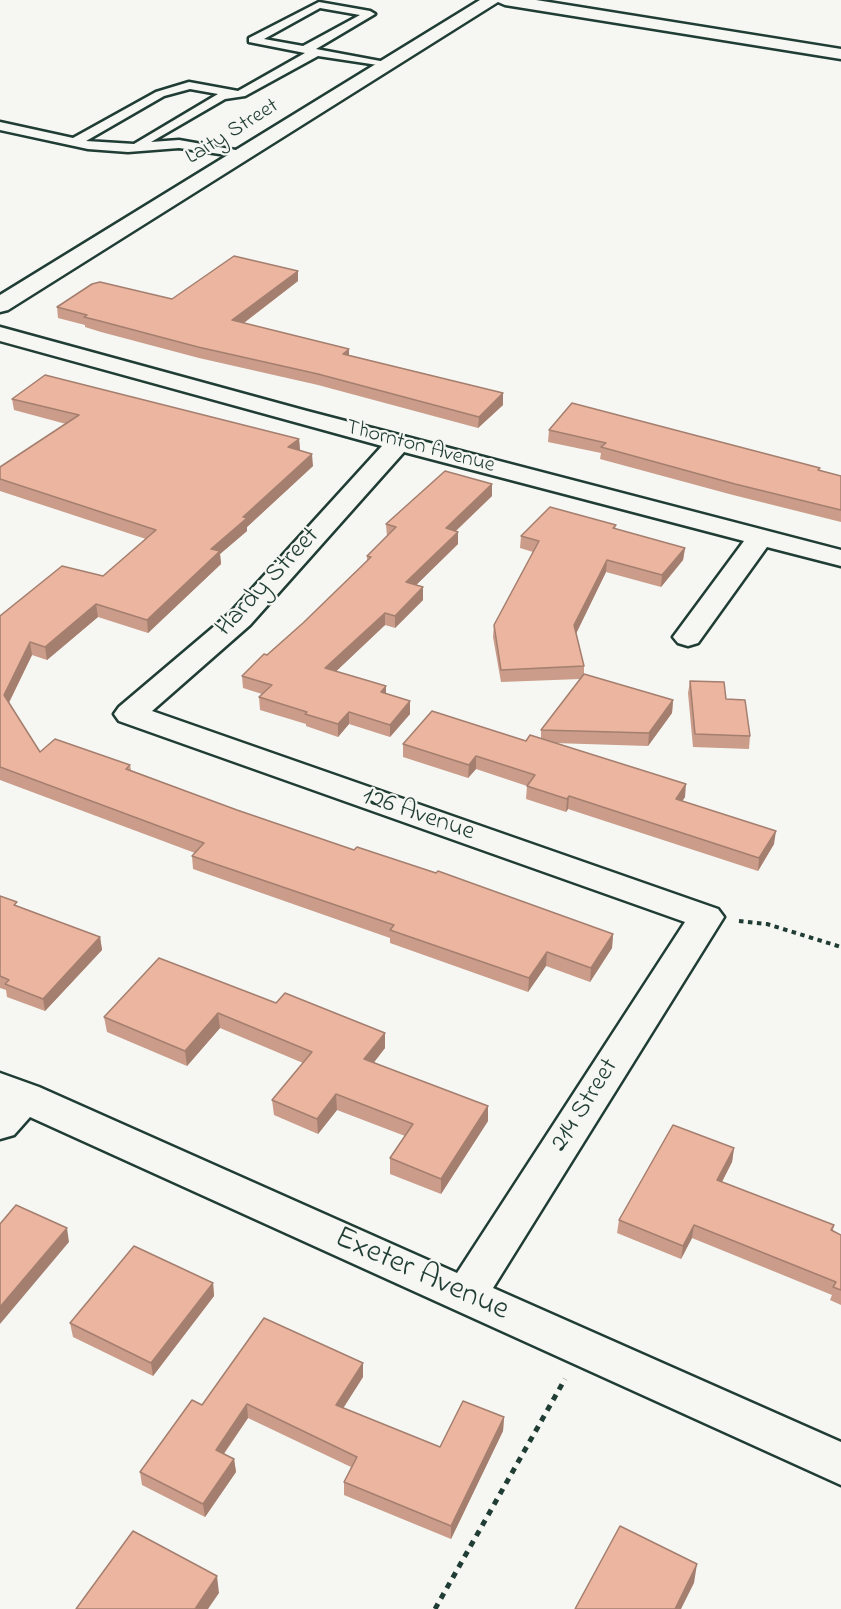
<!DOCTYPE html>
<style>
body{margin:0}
canvas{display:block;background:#f6f6f2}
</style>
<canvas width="841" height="1609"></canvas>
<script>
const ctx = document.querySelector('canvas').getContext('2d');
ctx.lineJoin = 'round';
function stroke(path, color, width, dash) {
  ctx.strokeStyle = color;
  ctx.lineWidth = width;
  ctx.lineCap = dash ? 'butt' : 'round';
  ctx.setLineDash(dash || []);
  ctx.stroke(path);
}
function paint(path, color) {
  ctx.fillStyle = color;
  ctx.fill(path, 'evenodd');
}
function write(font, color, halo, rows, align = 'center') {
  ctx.font = font + ' "Indie Flower",sans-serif';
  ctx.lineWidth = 4.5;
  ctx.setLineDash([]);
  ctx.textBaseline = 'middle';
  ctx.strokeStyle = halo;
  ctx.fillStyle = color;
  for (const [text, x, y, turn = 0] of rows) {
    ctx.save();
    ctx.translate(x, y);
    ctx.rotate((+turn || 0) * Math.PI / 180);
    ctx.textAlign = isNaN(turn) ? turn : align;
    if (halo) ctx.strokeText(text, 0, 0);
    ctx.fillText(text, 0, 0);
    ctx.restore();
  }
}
const lane = new Path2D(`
 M 319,2 L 370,11 L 375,14 L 316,49 L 391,63 L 391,67 L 318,56 L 245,96 L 225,99 L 151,142 L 179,140 L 247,152 L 249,155 L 247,158 L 179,148 L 128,152 L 88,149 L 0,130 L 0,122 L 73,138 L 156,92 L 189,82 L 238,91 L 305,53 L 249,42 L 249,38 ZM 320,8 L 360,15 L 303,46 L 264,39 ZM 190,89 L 218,94 L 134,144 L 86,141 L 164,96 Z`);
const street = new Path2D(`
 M 0,327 L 307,411 L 841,550 L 841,566 L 767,547 L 698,643 L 688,646 L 678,643 L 673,637 L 744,541 L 404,452 L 250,625 L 152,711 L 718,909 L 724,917 L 493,1288 L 841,1442 L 841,1485 L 30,1117 L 14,1135 L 0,1139 L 0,1073 L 39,1087 L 457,1273 L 685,922 L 119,721 L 114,714 L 119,707 L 230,613 L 382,446 L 0,341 Z`);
const secondary = new Path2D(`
 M 480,0 L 536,0 L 841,49 L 841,59 L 505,5 L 498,2 L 8,310 L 0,312 L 0,295 Z`);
stroke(lane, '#1f3d34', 5);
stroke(street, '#1f3d34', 5);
stroke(secondary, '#1f3d34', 5);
stroke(new Path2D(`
 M 739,921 L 767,924 L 841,947`), '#1f3d34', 4, [4.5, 4.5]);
stroke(new Path2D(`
 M 435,1609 L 565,1379`), '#1f3d34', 5, [6, 6]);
paint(lane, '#f6f6f2');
paint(street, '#f6f6f2');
paint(secondary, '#f6f6f2');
paint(new Path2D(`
 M 298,281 L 244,323 L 349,355 L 503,393 L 503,405 L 478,428 L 318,385 L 199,358 L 101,332 L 85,327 L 85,325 L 58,318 L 57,307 L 172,299 Z
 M 12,399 L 299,439 L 300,450 L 313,466 L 247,527 L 247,531 L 220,554 L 221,564 L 148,633 L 98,617 L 47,660 L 32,655 L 9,703 L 40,752 L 130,765 L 131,770 L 237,810 L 354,850 L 613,934 L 612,948 L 590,982 L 546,966 L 528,992 L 390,943 L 390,938 L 193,869 L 192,856 L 195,853 L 0,780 L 0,616 L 103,576 L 146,539 L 0,491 L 0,467 L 66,424 L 14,410 Z
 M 549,430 L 820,470 L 841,476 L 841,522 L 733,495 L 600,459 L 601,453 L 548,442 Z
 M 492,496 L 456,531 L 458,544 L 416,585 L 423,587 L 423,600 L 395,628 L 385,625 L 336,671 L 386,694 L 410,714 L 390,737 L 349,724 L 338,737 L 306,726 L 306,724 L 260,710 L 259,697 L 262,694 L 243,688 L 242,676 L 303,623 L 367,561 L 367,556 L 387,537 L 386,524 Z
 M 616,525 L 615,529 L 685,548 L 683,560 L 661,587 L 606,572 L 576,633 L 584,666 L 584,674 L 673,700 L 672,713 L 648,746 L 554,743 L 685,797 L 682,801 L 774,844 L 758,871 L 568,809 L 566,812 L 526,799 L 527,786 L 476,769 L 468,778 L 403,757 L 403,744 L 526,741 L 541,738 L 541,730 L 580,679 L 501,682 L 493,637 L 494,625 L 533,552 L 520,548 L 521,536 Z
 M 690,681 L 726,699 L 750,736 L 749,749 L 693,747 L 688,693 Z
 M 0,896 L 18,906 L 100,937 L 102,950 L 45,1011 L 7,997 L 6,990 L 0,988 Z
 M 276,1003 L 385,1033 L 385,1048 L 374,1062 L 488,1121 L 441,1194 L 390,1174 L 390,1158 L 405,1136 L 337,1110 L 318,1134 L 274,1115 L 272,1100 L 303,1063 L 220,1028 L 187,1066 L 107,1032 L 104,1017 Z
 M 734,1148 L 732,1162 L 722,1182 L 834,1225 L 833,1230 L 841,1235 L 841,1305 L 830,1300 L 832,1295 L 692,1238 L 681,1259 L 617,1233 L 619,1220 Z
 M 213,1283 L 214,1296 L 153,1376 L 73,1337 L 70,1323 Z
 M 363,1377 L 343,1408 L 440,1447 L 504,1417 L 503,1431 L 451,1539 L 344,1495 L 344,1482 L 351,1467 L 248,1418 L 224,1454 L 234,1459 L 236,1472 L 205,1517 L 142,1485 L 140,1472 L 202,1405 Z`), '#ca9c89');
paint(new Path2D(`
 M 298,271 L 298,281 L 233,331 L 232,320 Z
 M 349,349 L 349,360 L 343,354 Z
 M 503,393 L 503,405 L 478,428 L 479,417 Z
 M 299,439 L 300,450 L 288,447 Z
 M 312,454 L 313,466 L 247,527 L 247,531 L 220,554 L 221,564 L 148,633 L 147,620 L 211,549 L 243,517 Z
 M 492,484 L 492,496 L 446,540 L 446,528 Z
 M 458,532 L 458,544 L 406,595 L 406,582 Z
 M 685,548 L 683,560 L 661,587 L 662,575 Z
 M 607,560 L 606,572 L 574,638 L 574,625 Z
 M 423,587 L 423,600 L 395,628 L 395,616 Z
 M 96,604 L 98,617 L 47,660 L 45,647 Z
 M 385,613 L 385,625 L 326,681 L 325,668 Z
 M 30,642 L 32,655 L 6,708 L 4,695 Z
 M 386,686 L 386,699 L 381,692 Z
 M 673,700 L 672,713 L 648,746 L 649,733 Z
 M 410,701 L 410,714 L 390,737 L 390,725 Z
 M 349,712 L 349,724 L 338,737 L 338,724 Z
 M 476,756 L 476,769 L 468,778 L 469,765 Z
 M 686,784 L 685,797 L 675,812 L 676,799 Z
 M 569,796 L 568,809 L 566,812 L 567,799 Z
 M 776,831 L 774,844 L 758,871 L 759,858 Z
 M 613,934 L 612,948 L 590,982 L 591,968 Z
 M 100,937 L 102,950 L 45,1011 L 43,999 Z
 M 547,952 L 546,966 L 528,992 L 529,978 Z
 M 218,1013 L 220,1028 L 187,1066 L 185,1051 Z
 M 385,1033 L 385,1048 L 365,1074 L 364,1059 Z
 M 336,1094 L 337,1110 L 318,1134 L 317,1119 Z
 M 488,1106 L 488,1121 L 441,1194 L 441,1179 Z
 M 734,1148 L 732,1162 L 716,1193 L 717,1180 Z
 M 694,1225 L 692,1238 L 681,1259 L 683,1246 Z
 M 67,1228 L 69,1242 L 0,1324 L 0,1307 Z
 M 213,1283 L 214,1296 L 153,1376 L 151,1363 Z
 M 363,1363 L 363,1377 L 337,1418 L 336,1405 Z
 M 247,1404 L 248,1418 L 217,1463 L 216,1450 Z
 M 504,1417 L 503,1431 L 451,1539 L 451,1526 Z
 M 234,1459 L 236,1472 L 205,1517 L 203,1504 Z
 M 697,1564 L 694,1583 L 681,1609 L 675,1609 Z
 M 217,1576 L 219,1593 L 208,1609 L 195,1609 Z`), '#a47f6f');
const building = new Path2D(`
 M 234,256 L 298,271 L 232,320 L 349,349 L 343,354 L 503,393 L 479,417 L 318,374 L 198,347 L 100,321 L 84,317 L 87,315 L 57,307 L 92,284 L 100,282 L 172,299 Z
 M 45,375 L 299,439 L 288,447 L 312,454 L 243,517 L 247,518 L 211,549 L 220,551 L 147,620 L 96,604 L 45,647 L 30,642 L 4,695 L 40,752 L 55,739 L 130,765 L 126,769 L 237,810 L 354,850 L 357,847 L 436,873 L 438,871 L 613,934 L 591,968 L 547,952 L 529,978 L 390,930 L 394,925 L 192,856 L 204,843 L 0,767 L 0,616 L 62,566 L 103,576 L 156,530 L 0,479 L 0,467 L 79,415 L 12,399 Z
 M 572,403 L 820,468 L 818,470 L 841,476 L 841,510 L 735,484 L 601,447 L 606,443 L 549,430 Z
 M 445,471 L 492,484 L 446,528 L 458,532 L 406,582 L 423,587 L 395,616 L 385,613 L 325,668 L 386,686 L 381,692 L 410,701 L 390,725 L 349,712 L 338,724 L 305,714 L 307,712 L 259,697 L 272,685 L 242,676 L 264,654 L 267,655 L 303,623 L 371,557 L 367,556 L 396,527 L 386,524 Z
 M 550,507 L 616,525 L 613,528 L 685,548 L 662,575 L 607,560 L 574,625 L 584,666 L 501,670 L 494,625 L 539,541 L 521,536 Z
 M 584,674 L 673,700 L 649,733 L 541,730 Z
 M 690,681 L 724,682 L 726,699 L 745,700 L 750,736 L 695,734 Z
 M 432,711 L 526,741 L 530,735 L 686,784 L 676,799 L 776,831 L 759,858 L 569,796 L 567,799 L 527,786 L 535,775 L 476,756 L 469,765 L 403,744 Z
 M 0,896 L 17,902 L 14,905 L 100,937 L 43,999 L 5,984 L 9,980 L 0,976 Z
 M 159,958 L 276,1003 L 285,993 L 385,1033 L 364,1059 L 488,1106 L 441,1179 L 390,1158 L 413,1124 L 336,1094 L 317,1119 L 272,1100 L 312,1052 L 218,1013 L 185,1051 L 104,1017 Z
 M 673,1125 L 734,1148 L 717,1180 L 834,1225 L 831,1230 L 841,1235 L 841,1290 L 833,1287 L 836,1282 L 694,1225 L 683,1246 L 619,1220 Z
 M 16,1205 L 67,1228 L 0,1307 L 0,1224 Z
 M 134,1246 L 213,1283 L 151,1363 L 70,1323 Z
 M 264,1318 L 363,1363 L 336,1405 L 440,1447 L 463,1401 L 504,1417 L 451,1526 L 344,1482 L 357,1457 L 247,1404 L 216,1450 L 234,1459 L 203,1504 L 140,1472 L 192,1400 L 202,1405 Z
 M 620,1526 L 697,1564 L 675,1609 L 575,1609 Z
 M 133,1531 L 217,1576 L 195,1609 L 76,1609 Z`);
paint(building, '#ebb59f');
stroke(building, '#a47f6f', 1.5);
write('22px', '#1f3d34', '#f6f6f2', [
 ["Laity Street",233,133,-32],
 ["Thornton Avenue",420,448,15]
]);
write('26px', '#1f3d34', '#f6f6f2', [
 ["Hardy Street",269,583,-47],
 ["126 Avenue",418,816,19],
 ["214 Street",586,1106,-58]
]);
write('32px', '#1f3d34', '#f6f6f2', [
 ["Exeter Avenue",421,1276,24]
]);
</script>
